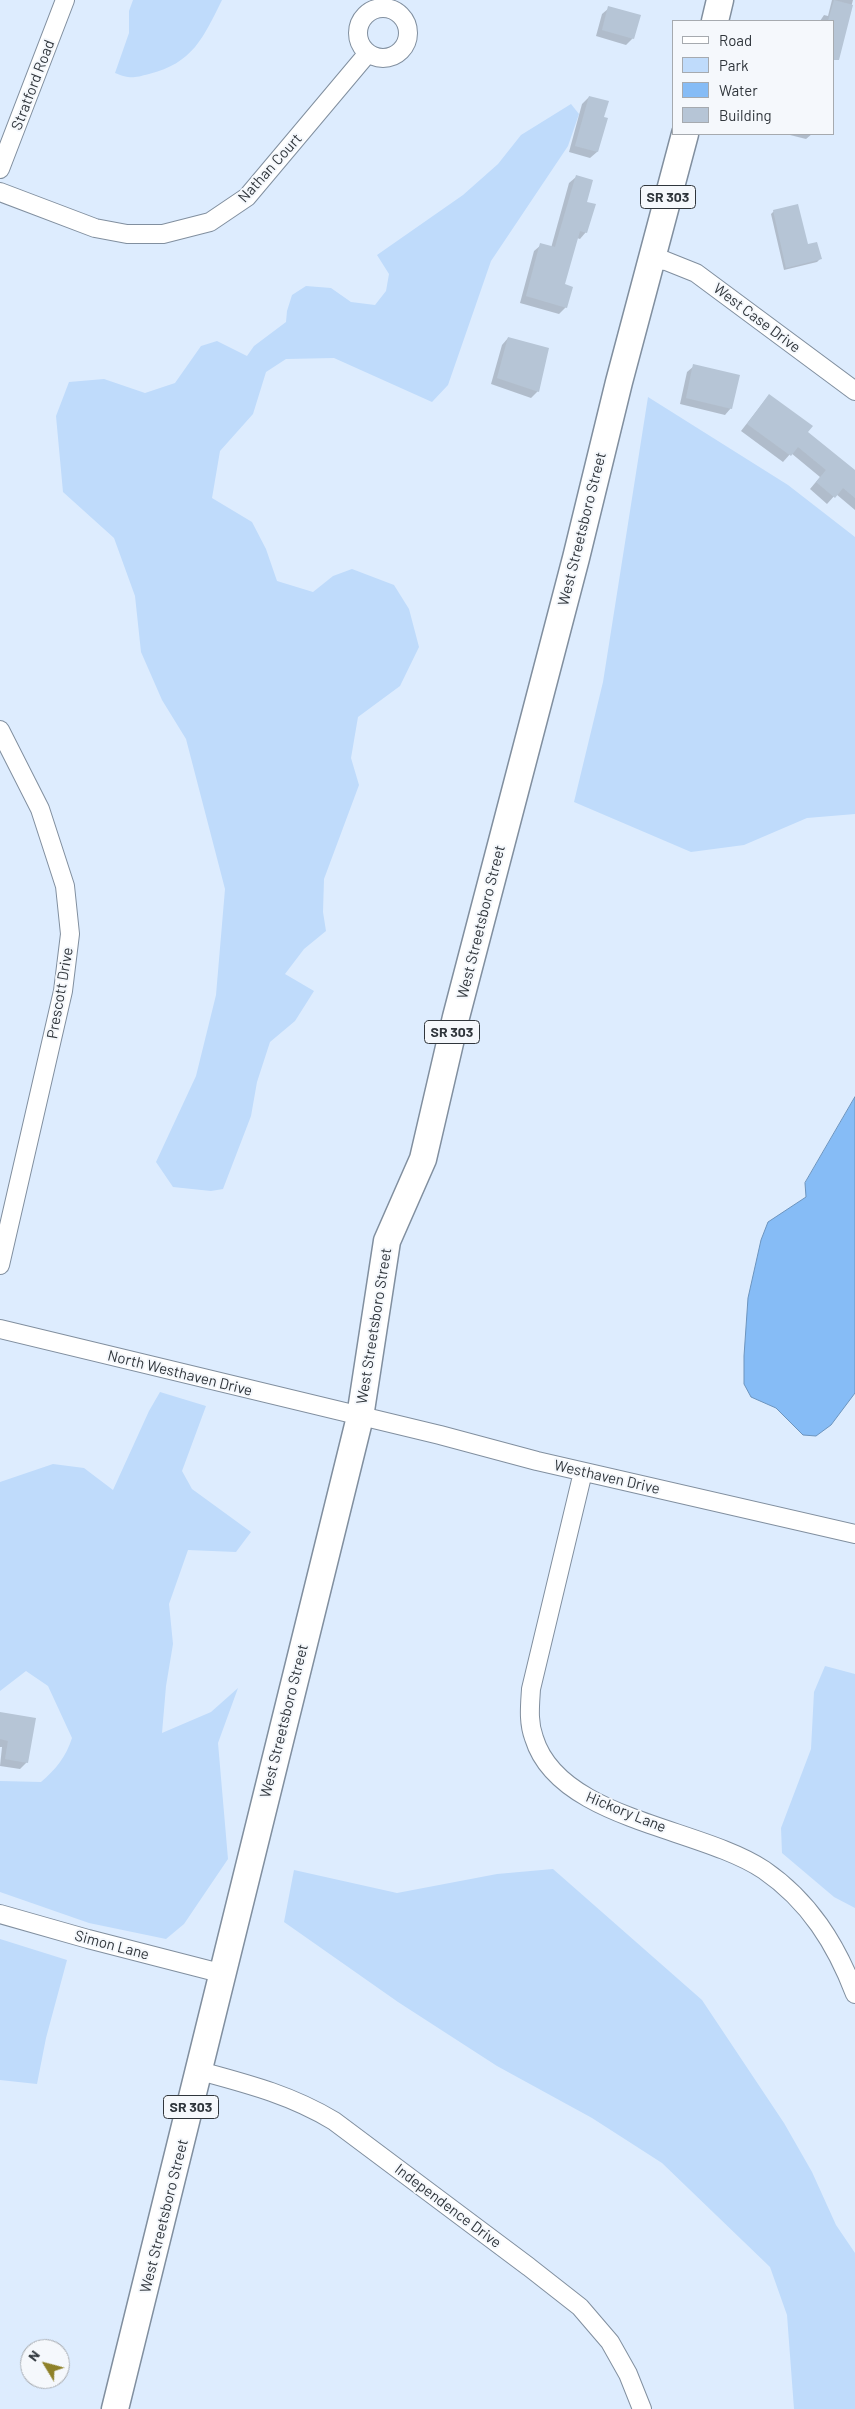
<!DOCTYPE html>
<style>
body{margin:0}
#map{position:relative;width:855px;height:2409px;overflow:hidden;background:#ddecfe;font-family:Barlow,sans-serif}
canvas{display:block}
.legend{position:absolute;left:672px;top:20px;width:162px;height:115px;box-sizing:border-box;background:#f5f8fc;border:1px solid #a6aaaf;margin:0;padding:6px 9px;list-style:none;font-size:15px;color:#30363c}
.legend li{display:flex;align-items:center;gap:10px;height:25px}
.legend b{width:25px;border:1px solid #a6aaaf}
.north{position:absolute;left:20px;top:2339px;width:50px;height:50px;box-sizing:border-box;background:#f5f8fc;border:1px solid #a6aaaf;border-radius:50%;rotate:307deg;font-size:14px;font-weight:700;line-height:20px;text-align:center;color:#30363c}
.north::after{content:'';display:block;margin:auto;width:18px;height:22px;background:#8e8129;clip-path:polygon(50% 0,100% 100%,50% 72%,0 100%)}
</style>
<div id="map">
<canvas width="855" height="2409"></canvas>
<ul class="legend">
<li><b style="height:6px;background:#fff"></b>Road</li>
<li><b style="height:14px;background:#bfdbfb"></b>Park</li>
<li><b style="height:14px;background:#86bcf6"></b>Water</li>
<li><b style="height:14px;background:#b6c5d6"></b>Building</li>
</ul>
<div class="north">N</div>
</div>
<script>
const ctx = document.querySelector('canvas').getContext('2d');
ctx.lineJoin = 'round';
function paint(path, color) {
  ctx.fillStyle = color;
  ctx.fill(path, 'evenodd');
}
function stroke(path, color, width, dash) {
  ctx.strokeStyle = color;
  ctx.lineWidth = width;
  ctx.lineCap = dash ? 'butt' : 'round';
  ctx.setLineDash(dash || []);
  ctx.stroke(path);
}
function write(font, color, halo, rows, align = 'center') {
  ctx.font = font + ' Barlow,sans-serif';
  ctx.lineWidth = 4;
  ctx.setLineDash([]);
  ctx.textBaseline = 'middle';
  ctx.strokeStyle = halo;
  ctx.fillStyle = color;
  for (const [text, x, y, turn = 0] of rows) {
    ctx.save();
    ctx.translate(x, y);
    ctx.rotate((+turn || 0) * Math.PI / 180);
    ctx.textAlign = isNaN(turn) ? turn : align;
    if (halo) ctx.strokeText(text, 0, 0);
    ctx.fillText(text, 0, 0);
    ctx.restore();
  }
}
paint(new Path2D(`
 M 133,0 L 222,0 C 203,38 193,63 149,74 C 133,78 130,79 115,73 L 129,33 L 129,11 Z
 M 571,104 L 579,114 L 568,146 L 491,261 L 448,385 L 432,402 L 334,358 L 286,359 L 266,372 L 253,414 L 220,451 L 212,498 L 252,522 L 266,549 L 277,581 L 313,592 L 333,576 L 352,569 L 394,585 L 409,609 L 419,647 L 400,686 L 358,717 L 351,758 L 359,785 L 324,879 L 323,912 L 326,931 L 304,949 L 285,974 L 314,991 L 295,1021 L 270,1042 L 257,1082 L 251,1116 L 223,1189 L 211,1191 L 173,1187 L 156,1162 L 196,1076 L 216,995 L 225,889 L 186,739 L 162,700 L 141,652 L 135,596 L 114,538 L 63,492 L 56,416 L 69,382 L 104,379 L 145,393 L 175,383 L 201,346 L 217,341 L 247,356 L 254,346 L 286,322 L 287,311 L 292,295 L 306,286 L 331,288 L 351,302 L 375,305 L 386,291 L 389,274 L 377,255 L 463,195 L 498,164 L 521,135 Z
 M 648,397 L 788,485 L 855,537 L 855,814 L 807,818 L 744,845 L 691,852 L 574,802 L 603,682 Z
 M 160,1392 L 206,1406 L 182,1471 L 192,1489 L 251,1532 L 236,1552 L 188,1550 L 169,1604 L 173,1644 L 166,1686 L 162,1733 L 211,1712 L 238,1688 L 218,1743 L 228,1859 L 184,1924 L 166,1939 L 89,1923 L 0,1892 L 0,1781 L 41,1782 C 56,1769 66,1757 72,1738 L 48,1686 L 26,1671 L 0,1691 L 0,1482 L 53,1464 L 84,1468 L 113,1490 L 149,1411 Z
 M 825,1666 L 855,1674 L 855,1908 L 834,1897 L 782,1853 L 781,1828 L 811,1749 L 814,1692 Z
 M 553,1869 L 702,2000 L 784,2123 L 812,2172 L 836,2225 L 855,2253 L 855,2409 L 794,2409 L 787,2315 L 770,2267 L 662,2163 L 592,2118 L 497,2066 L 398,2002 L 284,1922 L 294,1870 L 397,1893 L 497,1874 Z
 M 0,1939 L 67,1960 L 46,2038 L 37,2084 L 0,2080 Z`), '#bfdbfb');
const water = new Path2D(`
 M 855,1097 L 855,1393 L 831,1425 L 816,1436 L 803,1435 L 776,1408 L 751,1397 L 744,1384 L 744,1356 L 748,1298 L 761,1240 L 768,1222 L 806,1197 L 805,1183 Z`);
paint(water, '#86bcf6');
stroke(water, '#6c94be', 1);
paint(new Path2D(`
 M 832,0 L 853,0 L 838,57 L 835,60 L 834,21 L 820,21 L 824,15 L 828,16 Z
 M 609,8 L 633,38 L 626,45 L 596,36 L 602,14 Z
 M 589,97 L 603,118 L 597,152 L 590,158 L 569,152 L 582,104 Z
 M 786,134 L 812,134 L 806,139 Z
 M 576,177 L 586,232 L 580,239 L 577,238 L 564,285 L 566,307 L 559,314 L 520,303 L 534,251 L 541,245 L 551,248 L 569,183 Z
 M 774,211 L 820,259 L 817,262 L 784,270 L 771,214 Z
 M 508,338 L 538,391 L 531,398 L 491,384 L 502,345 Z
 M 694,366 L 731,408 L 725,415 L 680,404 L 687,372 Z
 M 769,395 L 807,432 L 855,472 L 855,510 L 836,494 L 827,504 L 810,489 L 820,477 L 791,453 L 783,462 L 741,431 Z
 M 0,1713 L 27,1762 L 20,1769 L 0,1766 L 2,1747 L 0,1747 Z`), '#0003');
paint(new Path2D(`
 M 834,0 L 853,5 L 839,60 L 834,60 L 834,21 L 828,21 Z
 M 608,6 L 641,15 L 634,39 L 602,30 Z
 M 589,96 L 609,101 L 604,117 L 608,118 L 598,152 L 575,146 Z
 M 576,175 L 593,180 L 587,202 L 596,204 L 587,233 L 580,231 L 565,284 L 573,287 L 567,308 L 526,296 L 540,243 L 555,247 Z
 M 798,204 L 808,244 L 817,242 L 822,259 L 786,268 L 773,210 Z
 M 508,337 L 549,348 L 539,392 L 497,378 Z
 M 693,364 L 740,375 L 732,409 L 686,398 Z
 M 769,394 L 813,426 L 808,432 L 855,470 L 855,498 L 843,488 L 835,498 L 816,482 L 826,470 L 798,447 L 791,456 L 747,424 Z
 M 0,1712 L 36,1718 L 28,1763 L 5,1759 L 8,1741 L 0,1739 Z`), '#b6c5d6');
const street = new Path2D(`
 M358 33a25 25 0 1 1 50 0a25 25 0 1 1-50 0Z
 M 0,169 L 65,0
 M 0,192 L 95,228 L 127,234 L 163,234 L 210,222 L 247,197 L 368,53
 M 650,259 L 666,261 L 696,273 L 855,391
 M 0,730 L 40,809 L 65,886 L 70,934 L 63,991 L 0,1265
 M 0,1329 L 440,1435 L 537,1461 L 855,1534
 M 583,1472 L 531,1689 C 530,1706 528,1722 534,1738 C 559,1820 700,1827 764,1870 C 809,1901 836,1944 855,1994
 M 0,1914 L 88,1939 L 224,1974
 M 200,2071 C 248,2084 291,2095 334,2121 L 529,2267 L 580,2307 L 610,2342 L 628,2374 L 642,2409`);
const primary = new Path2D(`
 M 715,21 L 720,0
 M 115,2409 L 360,1417 L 387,1241 L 423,1159 L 456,1017 L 576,558 L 619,382 L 685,134`);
stroke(street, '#818f9f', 20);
stroke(primary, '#818f9f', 29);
stroke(street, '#fff', 18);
stroke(primary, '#fff', 26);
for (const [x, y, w] of [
 [668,197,55],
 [452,1032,55],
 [191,2107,55]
]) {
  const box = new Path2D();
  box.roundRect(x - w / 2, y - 11.5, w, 23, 4);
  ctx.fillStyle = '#f5f8fc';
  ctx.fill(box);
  stroke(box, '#30363c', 1);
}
write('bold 14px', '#30363c', null, [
 ["SR 303",668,197],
 ["SR 303",452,1032],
 ["SR 303",191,2107]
]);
write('15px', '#30363c', '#f5f8fc', [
 ["Stratford Road",33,85,-69],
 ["Nathan Court",270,168,-48],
 ["West Case Drive",757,318,37],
 ["West Streetsboro Street",582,529,-76],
 ["West Streetsboro Street",481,922,-76],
 ["Prescott Drive",60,993,-80],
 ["West Streetsboro Street",374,1326,-81],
 ["North Westhaven Drive",180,1373,14],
 ["Westhaven Drive",607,1477,13],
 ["West Streetsboro Street",284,1721,-76],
 ["Hickory Lane",626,1812,22],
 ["Simon Lane",112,1945,15],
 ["Independence Drive",448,2206,37],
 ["West Streetsboro Street",164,2216,-76]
]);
</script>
